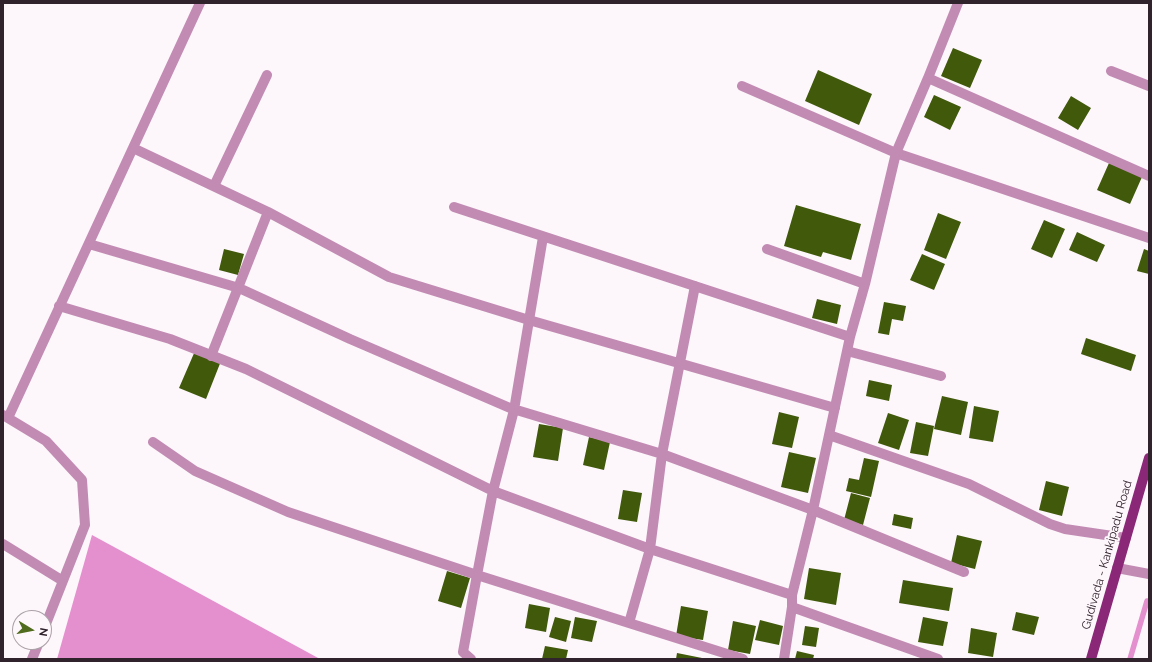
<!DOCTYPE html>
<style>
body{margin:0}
#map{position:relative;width:1152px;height:662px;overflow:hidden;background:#fdf6fb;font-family:Raleway,sans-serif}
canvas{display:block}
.frame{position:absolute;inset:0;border:4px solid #30232c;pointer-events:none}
.north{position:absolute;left:12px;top:610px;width:40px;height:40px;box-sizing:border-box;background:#fdf6fb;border:1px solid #aba2a8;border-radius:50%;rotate:100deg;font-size:11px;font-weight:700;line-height:16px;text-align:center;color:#30232c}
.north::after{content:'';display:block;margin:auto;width:14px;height:18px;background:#506b1d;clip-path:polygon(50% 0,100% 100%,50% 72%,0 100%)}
</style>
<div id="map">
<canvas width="1152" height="662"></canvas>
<div class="frame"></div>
<div class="north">N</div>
</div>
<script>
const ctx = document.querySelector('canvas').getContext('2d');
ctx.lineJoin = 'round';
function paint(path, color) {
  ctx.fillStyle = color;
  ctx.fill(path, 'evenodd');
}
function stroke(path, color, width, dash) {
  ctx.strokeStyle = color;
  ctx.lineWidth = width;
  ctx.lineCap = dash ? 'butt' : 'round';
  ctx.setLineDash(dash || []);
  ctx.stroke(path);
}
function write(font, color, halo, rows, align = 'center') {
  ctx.font = font + ' Raleway,sans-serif';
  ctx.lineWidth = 4;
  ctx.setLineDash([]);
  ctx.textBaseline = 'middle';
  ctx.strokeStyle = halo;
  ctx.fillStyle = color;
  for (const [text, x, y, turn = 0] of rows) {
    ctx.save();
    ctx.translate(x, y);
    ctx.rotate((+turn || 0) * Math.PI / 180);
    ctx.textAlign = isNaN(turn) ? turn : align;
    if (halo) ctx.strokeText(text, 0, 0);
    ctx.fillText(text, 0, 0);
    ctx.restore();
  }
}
paint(new Path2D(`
 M 92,535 L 320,659 L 57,659 Z`), '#e48fce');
stroke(new Path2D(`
 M 1130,659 L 1147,601`), '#e48fce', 5.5);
paint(new Path2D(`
 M 953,48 L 982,60 L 970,88 L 941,76 Z
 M 818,70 L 872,94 L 859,125 L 805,101 Z
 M 934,95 L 961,107 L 950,130 L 924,117 Z
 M 1071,96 L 1091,108 L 1078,130 L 1058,118 Z
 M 1109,163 L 1142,177 L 1130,204 L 1097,190 Z
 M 796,205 L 861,224 L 851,260 L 823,252 L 821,257 L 784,246 Z
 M 938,213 L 961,222 L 946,259 L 924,250 Z
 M 1044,220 L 1065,229 L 1052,258 L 1031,249 Z
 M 1077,232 L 1105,245 L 1097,262 L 1069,250 Z
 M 224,249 L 244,254 L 238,275 L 219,270 Z
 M 1144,249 L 1149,251 L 1149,274 L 1137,271 Z
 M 922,254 L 945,264 L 934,290 L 910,280 Z
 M 817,299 L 841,305 L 837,324 L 812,318 Z
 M 884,302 L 906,306 L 903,321 L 892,319 L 889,335 L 878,333 Z
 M 1086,338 L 1136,355 L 1131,371 L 1081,354 Z
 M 195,351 L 221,361 L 206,399 L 179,388 Z
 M 869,380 L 892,385 L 889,401 L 866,396 Z
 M 942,396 L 968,402 L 961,435 L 934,429 Z
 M 974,406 L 999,411 L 993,442 L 969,438 Z
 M 779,412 L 799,417 L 792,448 L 772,444 Z
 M 888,413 L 909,420 L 899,450 L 878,443 Z
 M 916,422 L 934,426 L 928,456 L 910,453 Z
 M 539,424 L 563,428 L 558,461 L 533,457 Z
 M 589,437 L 610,442 L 604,470 L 583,465 Z
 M 789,452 L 816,458 L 808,493 L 781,487 Z
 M 864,458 L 879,461 L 871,497 L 846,491 L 849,478 L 859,480 Z
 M 1046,481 L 1069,487 L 1062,516 L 1039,510 Z
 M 623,490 L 642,493 L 637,522 L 618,519 Z
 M 851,493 L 870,498 L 863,525 L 844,520 Z
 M 894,514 L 913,518 L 911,529 L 892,525 Z
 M 957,535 L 982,541 L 975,569 L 951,563 Z
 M 809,568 L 841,573 L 836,605 L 804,599 Z
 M 447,571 L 470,578 L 461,608 L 438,601 Z
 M 903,580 L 953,588 L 949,611 L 899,603 Z
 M 529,604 L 550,608 L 546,632 L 525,628 Z
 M 681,606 L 708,611 L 703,640 L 676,636 Z
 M 1016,612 L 1039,617 L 1034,635 L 1012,630 Z
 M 555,617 L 571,621 L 566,642 L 549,637 Z
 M 575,617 L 597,621 L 592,642 L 571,638 Z
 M 923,617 L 948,622 L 943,646 L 918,642 Z
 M 760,620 L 783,626 L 779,645 L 755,640 Z
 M 733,621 L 756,626 L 750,654 L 728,650 Z
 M 805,626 L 819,628 L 816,647 L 802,645 Z
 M 971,628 L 997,633 L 993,657 L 968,653 Z
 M 545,646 L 568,650 L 566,659 L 542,659 Z
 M 797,651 L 814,655 L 813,659 L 795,659 Z
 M 677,653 L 702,658 L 702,659 L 676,659 Z`), '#40590b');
stroke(new Path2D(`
 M 1111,71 L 1149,86
 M 928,78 L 958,3
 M 742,86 L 896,153 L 1149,238
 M 133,148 L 268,212 L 389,277 L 529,320 L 835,408
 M 214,186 L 267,75
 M 454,207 L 850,337
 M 89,244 L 239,288 L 350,339 L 510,408 L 662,454 L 813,510 L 964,572
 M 767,249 L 865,284
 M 59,306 L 170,339 L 246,369 L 493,491 L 650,549 L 792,595
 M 847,351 L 941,376
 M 211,356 L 268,212
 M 3,415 L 46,441 L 82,480 L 85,525 L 44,629
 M 8,418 L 200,3
 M 829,435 L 850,337 L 865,284 L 896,153 L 928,78 L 1149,176
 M 153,442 L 195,471 L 288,512 L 477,575 L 743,659
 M 3,544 L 63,581
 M 1117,568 L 1149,574
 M 792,607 L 938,659
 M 629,623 L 650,549 L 662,454 L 695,286
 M 32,659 L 39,642
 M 471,659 L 463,652 L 477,575 L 493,491 L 514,410 L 543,237
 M 784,659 L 792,607 L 792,595 L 813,510 L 829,435 L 969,484 L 1050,524 L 1065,529 L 1126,538`), '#c28bb3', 10);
stroke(new Path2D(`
 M 1091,659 L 1149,458`), '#8a2777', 10);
write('12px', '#30232c', '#fdf6fb', [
 ["Gudivada - Kankipadu Road",1107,555,-74]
]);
</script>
